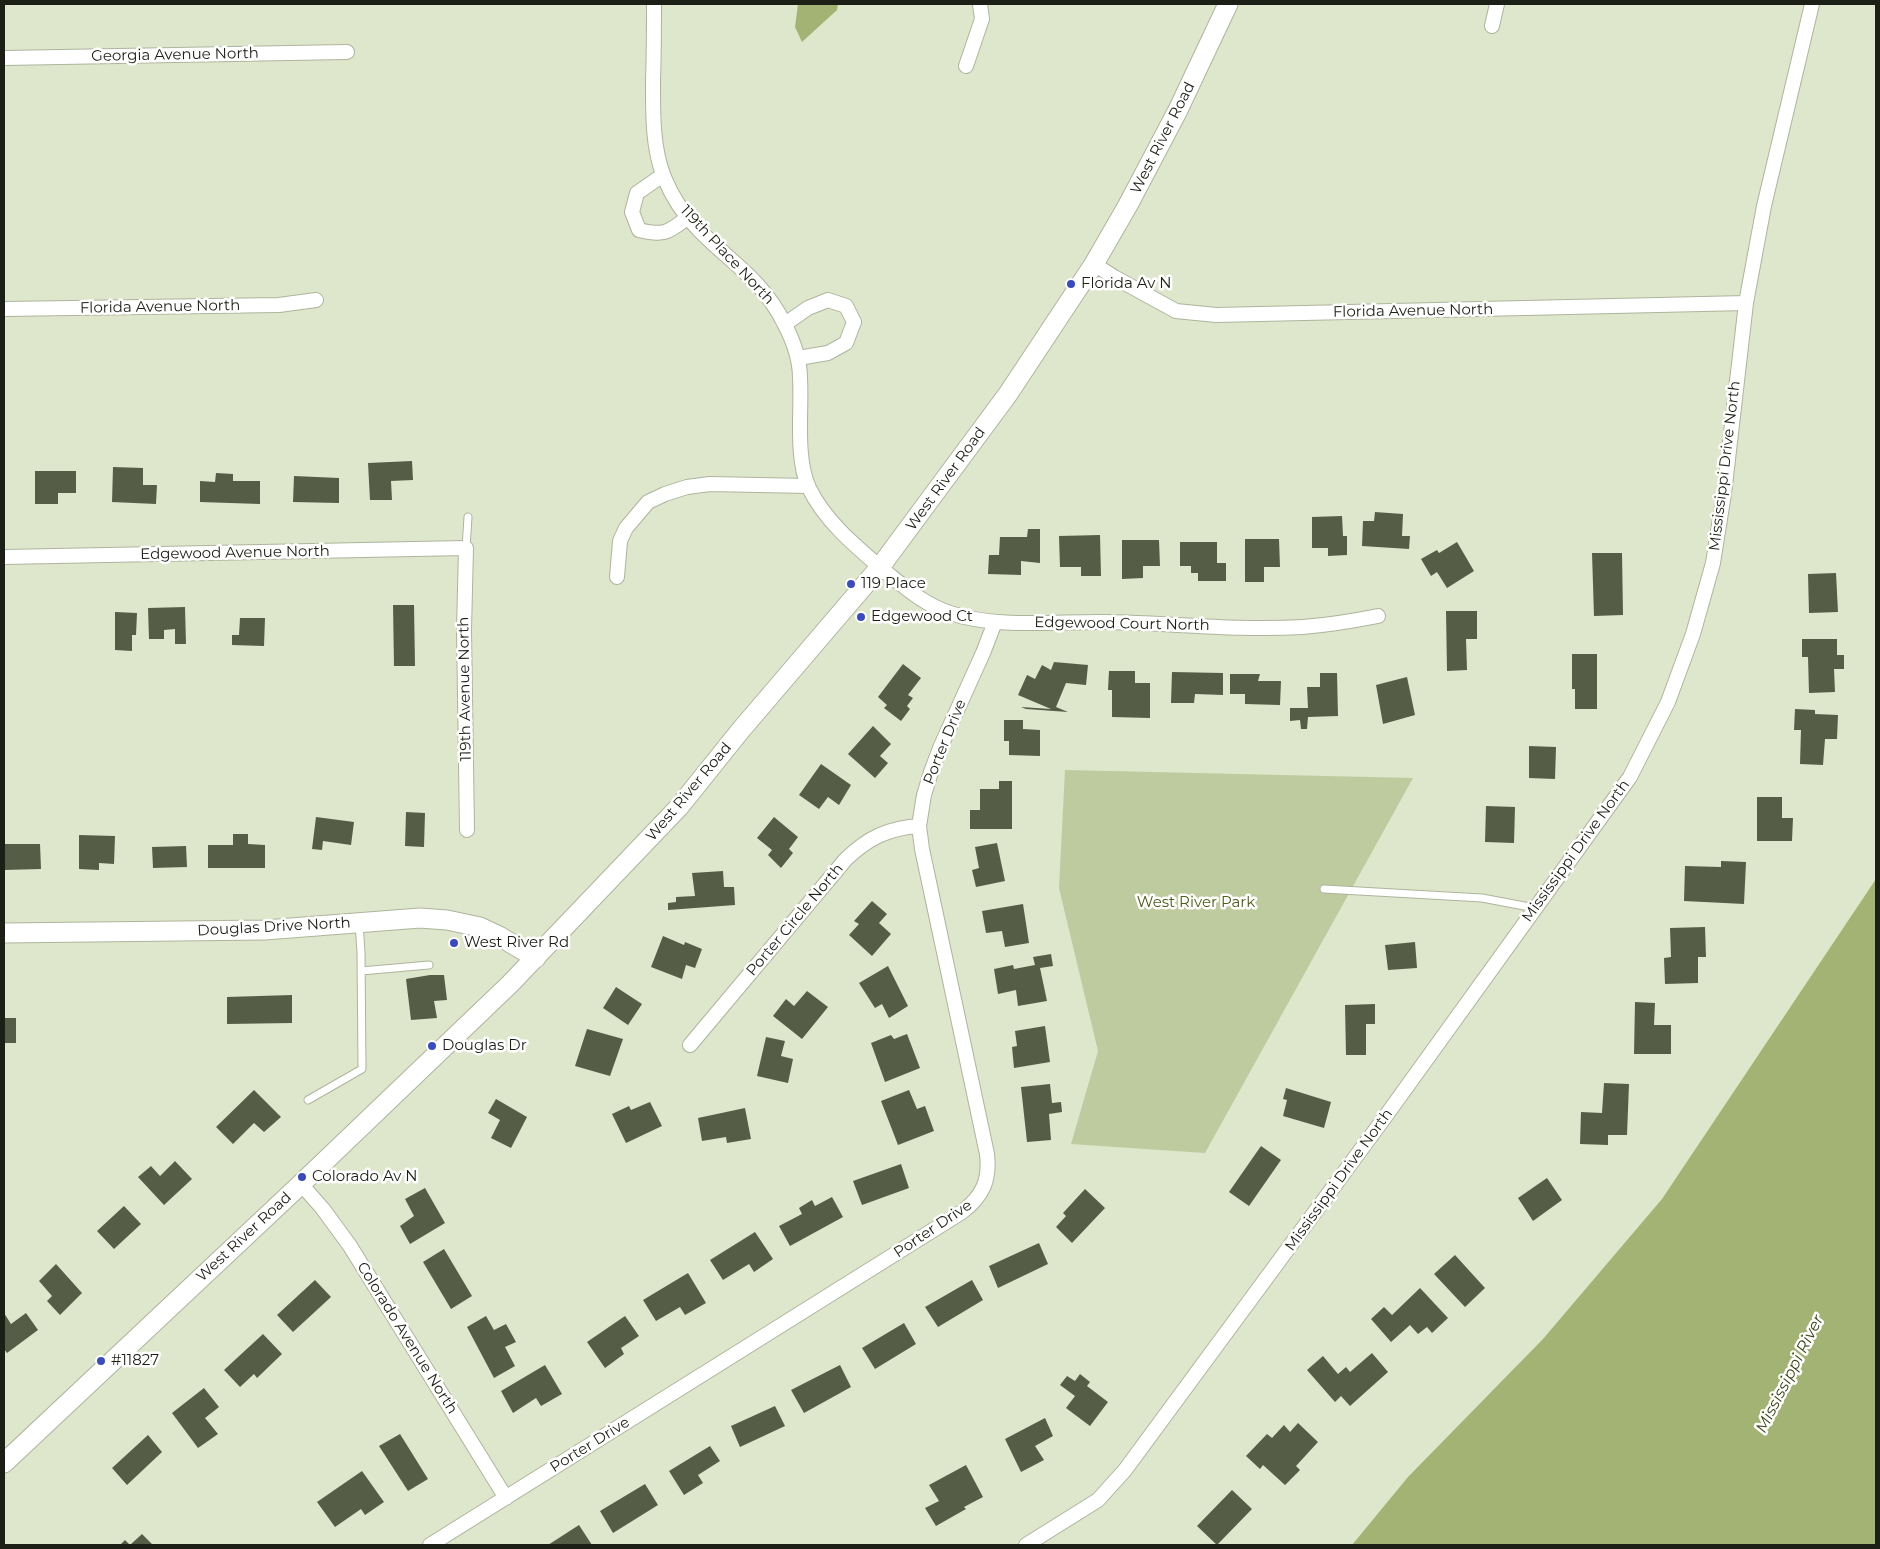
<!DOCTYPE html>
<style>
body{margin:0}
#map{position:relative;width:1880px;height:1549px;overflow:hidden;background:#dee6cc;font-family:Montserrat,sans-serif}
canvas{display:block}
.frame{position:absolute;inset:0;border:5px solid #1c1f15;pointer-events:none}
</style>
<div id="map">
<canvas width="1880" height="1549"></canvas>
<div class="frame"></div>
</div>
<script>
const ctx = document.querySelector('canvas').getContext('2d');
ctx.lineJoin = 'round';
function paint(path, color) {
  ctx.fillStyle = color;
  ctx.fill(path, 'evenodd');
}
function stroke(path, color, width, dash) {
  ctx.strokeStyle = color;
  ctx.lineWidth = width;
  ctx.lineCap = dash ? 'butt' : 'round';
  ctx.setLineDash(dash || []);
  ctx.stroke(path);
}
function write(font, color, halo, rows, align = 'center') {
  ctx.font = font + ' Montserrat,sans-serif';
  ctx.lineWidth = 5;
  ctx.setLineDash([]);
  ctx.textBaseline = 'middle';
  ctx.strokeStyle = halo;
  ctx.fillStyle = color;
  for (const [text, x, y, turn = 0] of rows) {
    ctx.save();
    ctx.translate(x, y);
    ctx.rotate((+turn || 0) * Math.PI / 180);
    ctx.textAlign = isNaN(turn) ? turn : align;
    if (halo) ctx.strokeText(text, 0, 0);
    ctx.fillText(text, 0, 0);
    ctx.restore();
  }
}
paint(new Path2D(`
 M 1065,770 L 1413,778 L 1205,1153 L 1071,1144 L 1098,1051 L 1059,888 Z`), '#becb9e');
paint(new Path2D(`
 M 798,4 L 838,4 L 837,10 L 802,42 L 795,27 Z
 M 1876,879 L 1876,1545 L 1352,1545 L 1408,1477 L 1543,1339 L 1662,1199 Z`), '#a2b374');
paint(new Path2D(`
 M 412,461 L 413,480 L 391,481 L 392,500 L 370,500 L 368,463 Z
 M 113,467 L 143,468 L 143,485 L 157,485 L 156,504 L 112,502 Z
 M 35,471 L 76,471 L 76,493 L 58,493 L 58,504 L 35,504 Z
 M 216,473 L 233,474 L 233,481 L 260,481 L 260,504 L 200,502 L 200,481 L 215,482 Z
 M 294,476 L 339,478 L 339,503 L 293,502 Z
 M 1375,512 L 1403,514 L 1402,536 L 1410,536 L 1409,549 L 1362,546 L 1363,521 L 1374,521 Z
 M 1342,516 L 1343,536 L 1347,536 L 1347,555 L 1328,556 L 1328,548 L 1312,548 L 1312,517 Z
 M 1028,529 L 1040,529 L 1040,563 L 1021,561 L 1021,575 L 988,574 L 989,555 L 999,555 L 1000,537 L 1027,537 Z
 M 1100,535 L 1101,576 L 1081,576 L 1081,567 L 1060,567 L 1059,536 Z
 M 1245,539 L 1279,539 L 1280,567 L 1264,567 L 1264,582 L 1245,582 Z
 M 1122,540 L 1159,540 L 1160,566 L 1143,566 L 1143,578 L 1122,579 Z
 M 1180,542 L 1217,542 L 1217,563 L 1226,563 L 1226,581 L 1198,581 L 1198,573 L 1191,573 L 1191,566 L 1180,566 Z
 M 1457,542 L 1474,571 L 1447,588 L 1437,572 L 1431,576 L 1421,559 L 1437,550 L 1439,553 Z
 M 1592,553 L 1622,553 L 1623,615 L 1594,616 Z
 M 1836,573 L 1838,612 L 1809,613 L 1808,574 Z
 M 393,605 L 414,605 L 415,666 L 394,666 Z
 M 185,607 L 186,644 L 175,644 L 175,629 L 164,630 L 164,639 L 149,639 L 148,608 Z
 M 1446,611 L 1477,611 L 1477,639 L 1466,639 L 1467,670 L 1447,671 Z
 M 115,612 L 137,613 L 136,635 L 132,635 L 132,651 L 115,650 Z
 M 240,618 L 265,618 L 264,646 L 232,645 L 232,635 L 239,635 Z
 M 1802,639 L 1837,639 L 1837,655 L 1844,655 L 1844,669 L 1834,669 L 1835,692 L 1809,693 L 1808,657 L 1802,657 Z
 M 1572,654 L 1597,654 L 1597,709 L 1575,709 L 1575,689 L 1572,689 Z
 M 1054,662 L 1088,665 L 1086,685 L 1066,683 L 1056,707 L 1068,712 L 1026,709 L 1021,707 L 1051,709 L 1018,695 L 1027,675 L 1035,679 L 1042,665 L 1051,670 Z
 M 903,664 L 921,678 L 908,695 L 913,698 L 907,706 L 910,709 L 901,721 L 884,708 L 887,705 L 878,697 Z
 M 1109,671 L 1135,671 L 1135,683 L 1150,683 L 1150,718 L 1112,717 L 1112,690 L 1108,690 Z
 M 1172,672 L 1223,673 L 1223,695 L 1195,694 L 1194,703 L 1171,703 Z
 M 1320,673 L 1337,673 L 1338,716 L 1308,717 L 1307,729 L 1301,729 L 1300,720 L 1290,721 L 1290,708 L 1308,708 L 1307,687 L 1320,687 Z
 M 1230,674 L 1260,674 L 1258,681 L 1281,681 L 1280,705 L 1245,704 L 1245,694 L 1230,694 Z
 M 1407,677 L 1415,715 L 1383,724 L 1376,685 Z
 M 1795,709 L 1815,710 L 1815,714 L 1838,715 L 1837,739 L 1825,739 L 1823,765 L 1800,764 L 1801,730 L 1794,730 Z
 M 1004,720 L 1023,720 L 1023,729 L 1040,730 L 1040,756 L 1009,755 L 1009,741 L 1004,741 Z
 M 873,726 L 891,744 L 880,756 L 888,763 L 875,778 L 848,754 Z
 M 1529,746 L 1556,747 L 1555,779 L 1529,778 Z
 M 821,764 L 851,785 L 839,805 L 828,797 L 819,809 L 799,795 Z
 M 999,781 L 1012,781 L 1012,829 L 970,829 L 970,810 L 980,810 L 980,789 L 999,789 Z
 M 1757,797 L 1782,797 L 1782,818 L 1793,818 L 1792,841 L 1757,841 Z
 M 1486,806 L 1515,807 L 1514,843 L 1485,842 Z
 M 406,812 L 425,813 L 424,847 L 405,846 Z
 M 316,817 L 354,822 L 351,845 L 323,841 L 322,850 L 312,849 Z
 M 774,817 L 798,837 L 789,849 L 793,853 L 781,868 L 768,855 L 772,850 L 757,838 Z
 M 233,834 L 248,834 L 248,844 L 265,845 L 265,868 L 208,868 L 208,845 L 233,845 Z
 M 79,835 L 115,836 L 114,864 L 99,863 L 99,870 L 79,869 Z
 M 997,843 L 1005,881 L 976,887 L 972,870 L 979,868 L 975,847 Z
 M 4,844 L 40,844 L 41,869 L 4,870 Z
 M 186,846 L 187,867 L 153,868 L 152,847 Z
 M 1721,861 L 1746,862 L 1744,904 L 1684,901 L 1685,866 L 1721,867 Z
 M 723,871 L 724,887 L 734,887 L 735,905 L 668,910 L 668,903 L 676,902 L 676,897 L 695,896 L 692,873 Z
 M 872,901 L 887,914 L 879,923 L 891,934 L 872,956 L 849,935 L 859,924 L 854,921 Z
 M 1023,904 L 1029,943 L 1005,947 L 1002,931 L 986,933 L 982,911 Z
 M 1705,927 L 1706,957 L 1698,957 L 1698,983 L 1665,984 L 1664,958 L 1671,957 L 1670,928 Z
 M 663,936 L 684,945 L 685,942 L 702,949 L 695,968 L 686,965 L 682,979 L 651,967 Z
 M 1415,942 L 1417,968 L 1388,970 L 1385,945 Z
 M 1051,954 L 1053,966 L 1040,968 L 1047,1001 L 1018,1006 L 1016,990 L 998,994 L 994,969 L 1013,965 L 1014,969 L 1035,965 L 1033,957 Z
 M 888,966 L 908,1006 L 889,1018 L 882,1004 L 875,1008 L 859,983 Z
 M 430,975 L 444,975 L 447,1000 L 434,1001 L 437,1018 L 411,1020 L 406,979 Z
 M 616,987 L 642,1004 L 628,1025 L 603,1008 Z
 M 807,991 L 828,1007 L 802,1039 L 773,1016 L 786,999 L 794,1006 Z
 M 292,995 L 292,1023 L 227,1024 L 227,997 Z
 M 1635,1002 L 1655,1003 L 1654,1025 L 1671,1025 L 1671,1054 L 1634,1054 Z
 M 1375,1004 L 1375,1024 L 1366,1024 L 1366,1055 L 1346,1055 L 1345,1005 Z
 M 4,1018 L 16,1018 L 16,1043 L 4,1043 Z
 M 1045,1026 L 1050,1062 L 1014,1068 L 1012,1047 L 1017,1046 L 1015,1031 Z
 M 587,1029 L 623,1039 L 610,1076 L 575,1066 Z
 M 907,1034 L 920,1068 L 885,1082 L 871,1043 L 891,1035 L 894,1039 Z
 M 766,1037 L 785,1041 L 781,1056 L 793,1059 L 788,1083 L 757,1076 Z
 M 1604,1083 L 1629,1084 L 1627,1135 L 1608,1135 L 1608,1145 L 1580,1144 L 1581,1112 L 1602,1113 Z
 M 1050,1084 L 1052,1103 L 1061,1102 L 1062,1112 L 1049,1114 L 1051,1140 L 1027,1142 L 1021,1087 Z
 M 1286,1088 L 1331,1102 L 1324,1128 L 1283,1116 L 1287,1100 L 1283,1099 Z
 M 254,1090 L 281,1117 L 264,1132 L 254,1123 L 233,1144 L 216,1127 Z
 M 909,1090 L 917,1109 L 925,1106 L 934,1131 L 898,1145 L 881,1101 Z
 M 496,1099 L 527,1117 L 511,1148 L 491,1138 L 500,1120 L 488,1113 Z
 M 650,1102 L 662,1126 L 626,1143 L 612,1114 L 629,1106 L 631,1110 Z
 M 745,1108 L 751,1139 L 727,1143 L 726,1137 L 702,1141 L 698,1118 Z
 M 1261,1146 L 1281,1160 L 1249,1206 L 1229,1192 Z
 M 175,1161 L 192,1179 L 164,1205 L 138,1177 L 151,1166 L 160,1176 Z
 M 901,1164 L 909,1188 L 862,1205 L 853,1181 Z
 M 1547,1178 L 1562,1200 L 1533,1221 L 1518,1198 Z
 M 425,1188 L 445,1223 L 410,1244 L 400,1226 L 414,1216 L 405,1199 Z
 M 1085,1189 L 1105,1208 L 1072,1243 L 1056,1227 L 1066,1216 L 1063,1213 Z
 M 832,1197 L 843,1217 L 790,1246 L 779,1226 L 802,1214 L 799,1208 L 812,1200 L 815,1206 Z
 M 124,1206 L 141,1224 L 114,1249 L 97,1231 Z
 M 755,1232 L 773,1259 L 754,1272 L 749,1264 L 723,1280 L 710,1260 Z
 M 1039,1243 L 1048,1264 L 998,1288 L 989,1266 Z
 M 444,1249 L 472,1296 L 451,1309 L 423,1262 Z
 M 1455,1255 L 1485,1288 L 1465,1307 L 1434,1274 Z
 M 56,1264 L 82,1293 L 60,1315 L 47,1301 L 52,1296 L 39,1281 Z
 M 688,1273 L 706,1303 L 685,1315 L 680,1307 L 656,1321 L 643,1300 Z
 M 315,1280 L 331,1297 L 293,1332 L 277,1315 Z
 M 972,1280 L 983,1300 L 938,1327 L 925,1307 Z
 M 1420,1288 L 1448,1318 L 1432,1333 L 1427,1327 L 1418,1334 L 1410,1325 L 1391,1342 L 1371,1319 L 1384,1307 L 1392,1315 Z
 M 4,1313 L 11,1324 L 26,1313 L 38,1330 L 7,1353 L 4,1349 Z
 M 486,1316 L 494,1330 L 506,1324 L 516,1342 L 505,1347 L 515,1366 L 494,1378 L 467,1327 Z
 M 625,1316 L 639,1336 L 621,1348 L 624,1354 L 605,1368 L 587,1342 Z
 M 904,1323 L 916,1344 L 875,1369 L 862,1348 Z
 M 263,1334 L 282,1354 L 257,1378 L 254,1374 L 240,1387 L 224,1370 Z
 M 1372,1353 L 1388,1372 L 1350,1406 L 1341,1396 L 1335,1402 L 1307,1370 L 1323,1356 L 1338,1374 L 1346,1367 L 1350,1372 Z
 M 545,1365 L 562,1394 L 541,1406 L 536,1398 L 513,1413 L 501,1391 Z
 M 840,1365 L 851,1387 L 804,1413 L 791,1390 Z
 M 1080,1374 L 1090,1382 L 1087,1386 L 1108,1402 L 1090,1426 L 1066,1408 L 1075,1396 L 1060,1385 L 1067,1376 L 1075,1381 Z
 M 204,1388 L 219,1407 L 205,1418 L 218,1434 L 198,1448 L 172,1413 Z
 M 775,1406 L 785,1426 L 740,1447 L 731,1426 Z
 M 1045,1418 L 1053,1436 L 1035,1446 L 1044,1460 L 1021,1472 L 1005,1439 Z
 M 1298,1423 L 1318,1442 L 1296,1466 L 1300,1470 L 1285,1485 L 1263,1465 L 1260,1469 L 1246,1456 L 1267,1434 L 1272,1438 L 1284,1425 L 1290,1432 Z
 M 400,1434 L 428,1479 L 408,1491 L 379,1446 Z
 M 148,1435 L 162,1452 L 127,1485 L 112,1468 Z
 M 710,1446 L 720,1461 L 698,1475 L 703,1483 L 684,1495 L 669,1471 Z
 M 966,1465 L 983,1497 L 964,1507 L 966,1509 L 936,1526 L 925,1508 L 939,1501 L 929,1485 Z
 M 362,1471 L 384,1502 L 365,1515 L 361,1509 L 335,1527 L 317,1502 Z
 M 645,1484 L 658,1505 L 613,1533 L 600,1511 Z
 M 1232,1490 L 1252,1509 L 1217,1545 L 1197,1526 Z
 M 579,1525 L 592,1545 L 548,1545 Z
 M 142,1534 L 153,1545 L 130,1545 Z
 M 125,1540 L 130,1545 L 120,1545 Z`), '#565d47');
const service = new Path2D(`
 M 466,548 L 468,517
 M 1324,889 L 1482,898 L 1535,908
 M 361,971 L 429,965
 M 308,1100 L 362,1069 L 361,952 L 359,923`);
const minor = new Path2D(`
 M 654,4 C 654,29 654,54 653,79 C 653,111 652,147 664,177 C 672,197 684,215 699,230 C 731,263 762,279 784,323 C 793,340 800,359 800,378 C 802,412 795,457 809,488 C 826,523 858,548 887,573 C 907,589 925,605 950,613 C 998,629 1056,621 1106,622 C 1171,623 1238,631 1303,627 C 1328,625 1353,621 1378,616
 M 1492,26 L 1497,4
 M 4,58 L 347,52
 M 966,66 L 982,19 L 980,4
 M 663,175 L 637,193 L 632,212 L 639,230 C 663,236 668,233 687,218
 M 1094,264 L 1114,277 L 1176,311 L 1216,315 L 1746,303
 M 4,309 L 279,305 L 316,300
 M 785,324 L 808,308 L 828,300 L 846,306 L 854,322 L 846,343 L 828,353 L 798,358
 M 4,557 L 466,548 L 464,630 L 467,830
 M 617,577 L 620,541 L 626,528 L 648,502 L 665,494 L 687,487 L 710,484 L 808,486
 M 690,1045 L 846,859 C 868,838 888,828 919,826
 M 301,1184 L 323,1209 L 350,1246 L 506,1498
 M 430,1545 L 962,1212 C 983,1196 990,1180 987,1154 L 922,849 L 919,826 L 924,795 L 931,772 L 940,748 L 983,653 L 995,622
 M 1026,1545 L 1098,1500 L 1125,1470 L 1385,1117 L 1630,777 L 1668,702 L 1693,634 L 1713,563 L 1724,494 L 1746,303 L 1764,206 L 1812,4`);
const secondary = new Path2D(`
 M 4,933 L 265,930 L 420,918 L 447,920 L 480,927 L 499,936 L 536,958
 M 4,1463 L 301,1184 L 510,984 L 679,807 L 740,731 L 880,567 L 1008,394 L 1094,264 L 1128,205 L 1178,110 L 1228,4`);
stroke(service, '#adb59c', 9);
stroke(minor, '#adb59c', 16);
stroke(secondary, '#adb59c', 21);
stroke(service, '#fff', 7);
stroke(minor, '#fff', 14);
stroke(secondary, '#fff', 19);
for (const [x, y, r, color] of [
 [1071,284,5,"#394bbe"],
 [851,584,5,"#394bbe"],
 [861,617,5,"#394bbe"],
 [454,943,5,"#394bbe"],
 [432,1046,5,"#394bbe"],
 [302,1177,5,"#394bbe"],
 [101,1361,5,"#394bbe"]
]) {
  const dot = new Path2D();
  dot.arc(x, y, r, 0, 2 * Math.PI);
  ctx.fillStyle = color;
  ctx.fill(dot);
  stroke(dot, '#fff', 2);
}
write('15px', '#1c1f15', '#fff', [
 ["Georgia Avenue North",175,55,-1],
 ["West River Road",1163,138,-63],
 ["119th Place North",727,255,47],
 ["Florida Avenue North",160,307,-1],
 ["Florida Avenue North",1413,311,-1],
 ["Mississippi Drive North",1725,466,-83],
 ["West River Road",946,479,-54],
 ["Edgewood Avenue North",235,553,-1],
 ["Edgewood Court North",1122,624,1],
 ["119th Avenue North",465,689,-91],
 ["Porter Drive",945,742,-68],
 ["West River Road",689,792,-50],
 ["Mississippi Drive North",1576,851,-54],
 ["Porter Circle North",795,920,-50],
 ["Douglas Drive North",274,927,-3],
 ["Mississippi Drive North",1339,1180,-54],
 ["Porter Drive",933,1229,-34],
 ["West River Road",244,1237,-43],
 ["Colorado Avenue North",407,1338,58],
 ["Porter Drive",590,1445,-32]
]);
write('15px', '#1c1f15', '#fff', [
 ["Florida Av N",1081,284],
 ["119 Place",861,584],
 ["Edgewood Ct",871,617],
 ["West River Rd",464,943],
 ["Douglas Dr",442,1046],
 ["Colorado Av N",312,1177],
 ["#11827",111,1361]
], 'left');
write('15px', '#4e5c18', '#fff', [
 ["West River Park",1196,903]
]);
write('italic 16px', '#394315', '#fff', [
 ["Mississippi River",1790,1374,-63]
]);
</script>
